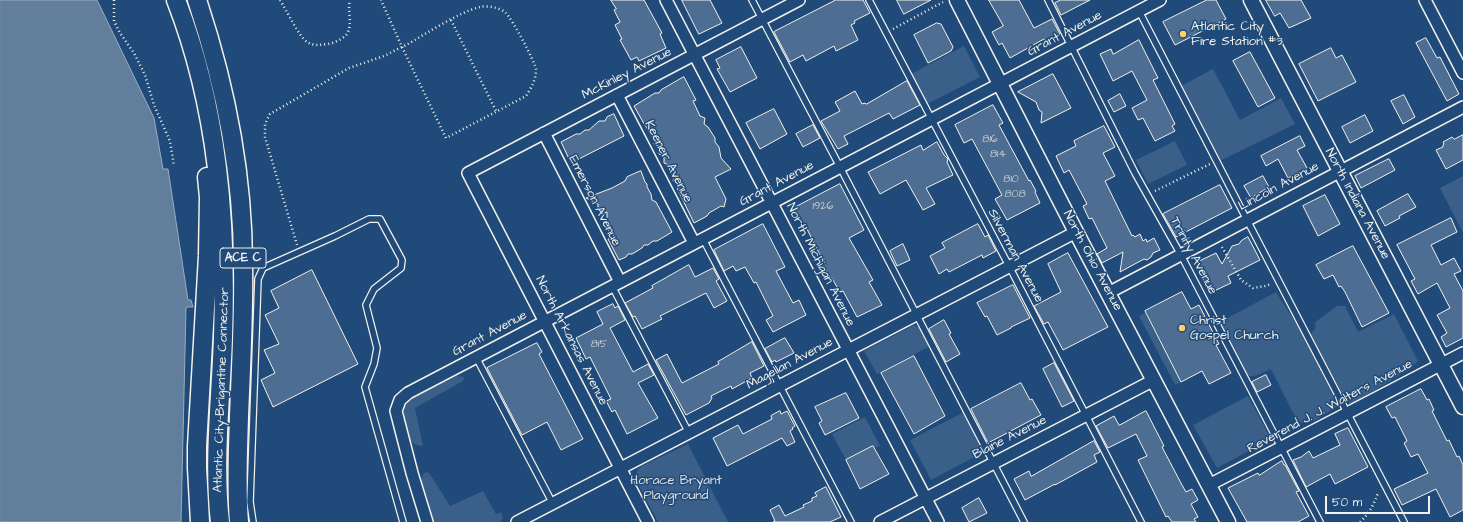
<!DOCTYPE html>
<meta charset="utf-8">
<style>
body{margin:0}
#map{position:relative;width:1463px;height:522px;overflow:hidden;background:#1f4a7a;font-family:"Architects Daughter",sans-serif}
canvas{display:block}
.scale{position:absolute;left:1325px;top:496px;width:105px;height:18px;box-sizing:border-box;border:2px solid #f4f1e8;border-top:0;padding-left:5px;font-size:12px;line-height:14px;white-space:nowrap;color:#f4f1e8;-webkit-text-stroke:3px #1f4a7a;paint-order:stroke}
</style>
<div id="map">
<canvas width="1463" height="522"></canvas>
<div class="scale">50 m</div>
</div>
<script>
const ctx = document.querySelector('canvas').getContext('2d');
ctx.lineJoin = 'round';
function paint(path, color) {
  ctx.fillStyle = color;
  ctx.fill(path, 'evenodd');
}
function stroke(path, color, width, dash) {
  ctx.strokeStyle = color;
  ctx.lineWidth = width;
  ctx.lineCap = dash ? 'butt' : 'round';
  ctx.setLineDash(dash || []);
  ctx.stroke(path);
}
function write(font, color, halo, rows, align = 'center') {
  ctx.font = font + ' "Architects Daughter",sans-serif';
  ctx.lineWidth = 3;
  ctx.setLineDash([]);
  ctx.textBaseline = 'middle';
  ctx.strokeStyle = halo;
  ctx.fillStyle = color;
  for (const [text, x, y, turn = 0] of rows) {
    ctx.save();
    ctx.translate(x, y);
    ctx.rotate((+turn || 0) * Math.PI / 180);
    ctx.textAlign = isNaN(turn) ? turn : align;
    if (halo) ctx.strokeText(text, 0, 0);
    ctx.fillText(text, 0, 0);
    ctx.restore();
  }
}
paint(new Path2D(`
 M 964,46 L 980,77 L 927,104 L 911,74 Z
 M 1213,69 L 1240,120 L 1281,98 L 1295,124 L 1220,161 L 1181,86 Z
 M 1175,141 L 1187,165 L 1148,184 L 1136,160 Z
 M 1463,176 L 1463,233 L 1440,188 Z
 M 1276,292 L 1298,326 L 1338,406 L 1314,421 L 1301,423 L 1293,413 L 1271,369 L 1255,376 L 1247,376 L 1220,322 Z
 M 1337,306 L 1345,306 L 1358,332 L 1394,314 L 1418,361 L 1410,369 L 1351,404 L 1346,400 L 1310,335 L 1316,327 L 1314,323 Z
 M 1145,313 L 1181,382 L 1175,385 L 1139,316 Z
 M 914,325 L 920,328 L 930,346 L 877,374 L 864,351 Z
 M 457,376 L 464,377 L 463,381 L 415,408 L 423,446 C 414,446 411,442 407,434 C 404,426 401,412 406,404 C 412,396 447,382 457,376 Z
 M 1248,396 L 1271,439 L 1217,468 L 1193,425 Z
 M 964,412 L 984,452 L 931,480 L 910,440 Z
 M 865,417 L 880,446 L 874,448 L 873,447 L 846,460 L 832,434 Z
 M 688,444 L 728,522 L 658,522 L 637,482 C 635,474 636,471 642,466 Z
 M 427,472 L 430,474 L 450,506 L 483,491 L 496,514 L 501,512 L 503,518 L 500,522 L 431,522 C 428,510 416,483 424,473 Z`), '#3a5f88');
const water = new Path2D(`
 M 0,0 L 97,0 L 154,118 L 163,169 L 168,169 L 188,300 L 191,300 L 193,307 L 187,307 L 186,308 L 181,522 L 0,522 Z`);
paint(water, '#627e9d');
stroke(water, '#9cacbb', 1);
const building = new Path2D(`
 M 611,0 L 644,0 L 662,33 L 660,34 L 666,48 L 639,61 L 637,57 L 631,60 L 620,40 L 622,39 L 615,25 L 620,22 L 614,10 L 616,9 Z
 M 682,0 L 710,0 L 722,23 L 699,34 Z
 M 836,0 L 863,0 L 870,13 L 854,21 L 855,23 L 851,25 L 858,40 L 836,51 L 834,46 L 806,61 L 803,55 L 790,62 L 774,32 Z
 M 897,0 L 931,0 L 904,14 Z
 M 989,0 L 1019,0 L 1034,28 L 1052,19 L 1060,34 L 1045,42 L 1044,39 L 1010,58 L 1002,43 L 999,45 L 992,32 L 1003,26 Z
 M 1061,0 L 1090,0 L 1061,15 L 1055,3 Z
 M 1207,0 L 1216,0 L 1226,19 L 1175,45 L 1163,22 Z
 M 1266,0 L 1301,0 L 1311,18 L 1289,28 L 1280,13 L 1275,16 Z
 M 937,23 L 941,24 L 953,47 L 951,51 L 928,63 L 914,35 Z
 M 1426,38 L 1437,58 L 1440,57 L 1459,94 L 1447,101 L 1416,43 Z
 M 1139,40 L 1158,78 L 1153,80 L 1175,124 L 1172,126 L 1175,131 L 1155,141 L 1143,118 L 1138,120 L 1132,108 L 1147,100 L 1132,71 L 1113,81 L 1100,54 L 1111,49 L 1113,54 Z
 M 741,47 L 757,78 L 730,92 L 717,69 L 720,68 L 716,60 Z
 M 1331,48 L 1336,58 L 1342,55 L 1356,82 L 1318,101 L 1299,64 Z
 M 1250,52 L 1275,98 L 1258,107 L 1233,61 Z
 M 1053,74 L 1071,108 L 1041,123 L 1042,112 L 1039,110 L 1036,102 L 1018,92 Z
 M 684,77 L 696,100 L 693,101 L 700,116 L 705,118 L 704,124 L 708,127 L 715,138 L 715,142 L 719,147 L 721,158 L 731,169 L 715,177 L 726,199 L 724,207 L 721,206 L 709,213 L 707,216 L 694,223 L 678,190 L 676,183 L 673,181 L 674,178 L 670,171 L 669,165 L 664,163 L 664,157 L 659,154 L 660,147 L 654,144 L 655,141 L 643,122 L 634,106 L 655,93 L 659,93 L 661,90 Z
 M 907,81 L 920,105 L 893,119 L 889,113 L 844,136 L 848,144 L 838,149 L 821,121 L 840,111 L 835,102 L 855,91 L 862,104 L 865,103 L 866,104 Z
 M 1120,94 L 1126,106 L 1114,112 L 1108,101 Z
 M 1404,95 L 1415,117 L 1403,124 L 1391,101 Z
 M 993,105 L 1003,123 L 999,125 L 1029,181 L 1030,180 L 1036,191 L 1035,192 L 1040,203 L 1007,220 L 995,199 L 1002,195 L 972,139 L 964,143 L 955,125 Z
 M 774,109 L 787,134 L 760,149 L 746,123 Z
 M 614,114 L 624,136 L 571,163 L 561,142 L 576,134 L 580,134 L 585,130 L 589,130 L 599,121 L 605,121 L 607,117 Z
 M 1365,115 L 1373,131 L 1350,143 L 1342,127 Z
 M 813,125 L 820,138 L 803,147 L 796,134 Z
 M 1104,126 L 1115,147 L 1103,153 L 1115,176 L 1105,181 L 1132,236 L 1133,235 L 1135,237 L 1140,234 L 1143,241 L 1146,239 L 1147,242 L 1154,238 L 1160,250 L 1153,253 L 1151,257 L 1147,260 L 1144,259 L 1120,272 L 1123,252 L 1102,263 L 1097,254 L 1107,248 L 1092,218 L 1089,219 L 1083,206 L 1087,204 L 1069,170 L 1064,173 L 1056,156 L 1076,146 L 1074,141 Z
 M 1463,135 L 1463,160 L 1446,169 L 1436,150 L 1443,147 L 1443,145 L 1444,144 L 1443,142 L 1452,137 L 1454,139 Z
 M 1300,136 L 1305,146 L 1297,150 L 1307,168 L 1288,178 L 1278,159 L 1266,166 L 1261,156 Z
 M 937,142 L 944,155 L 948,159 L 947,162 L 953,175 L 926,188 L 935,204 L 923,210 L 906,180 L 880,194 L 868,172 L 921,145 L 923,150 Z
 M 1389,159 L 1395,170 L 1361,188 L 1355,176 Z
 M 641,171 L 645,182 L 647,184 L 647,187 L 651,194 L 652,200 L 656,202 L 672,232 L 657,241 L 653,241 L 648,245 L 644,245 L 642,248 L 632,254 L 628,254 L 626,257 L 619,260 L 608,239 L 614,236 L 607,229 L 607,212 L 601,215 L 598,209 L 598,204 L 586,198 L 612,188 L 625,181 L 627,177 Z
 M 1263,176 L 1269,187 L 1251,198 L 1244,186 Z
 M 840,184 L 864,230 L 849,238 L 873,280 L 869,282 L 882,305 L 857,317 L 843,291 L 840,292 L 830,275 L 829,276 L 821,262 L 823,261 L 807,229 L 805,230 L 794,208 Z
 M 1220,185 L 1232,208 L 1176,237 L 1163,214 Z
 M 1408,194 L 1416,207 L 1399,216 L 1400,218 L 1385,226 L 1377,211 Z
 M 1325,195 L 1340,224 L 1318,236 L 1303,206 Z
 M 1451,218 L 1457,232 L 1431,245 L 1441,265 L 1454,258 L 1461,271 L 1454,274 L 1463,291 L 1463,338 L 1446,347 L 1441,337 L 1447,333 L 1437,315 L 1450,308 L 1437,283 L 1418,294 L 1411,281 L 1415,279 L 1397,245 Z
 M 763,224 L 785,267 L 776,271 L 793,303 L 799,300 L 806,315 L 773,332 L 766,320 L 773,316 L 756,282 L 754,283 L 745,267 L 736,271 L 733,266 L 724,271 L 714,250 Z
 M 978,224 L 985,237 L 988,235 L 996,251 L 983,258 L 982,255 L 949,272 L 947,269 L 939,274 L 930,256 L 945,248 L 942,243 Z
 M 1248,237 L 1260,260 L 1228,276 L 1231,283 L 1210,293 L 1195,263 L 1216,253 L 1222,264 L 1232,246 L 1239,244 L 1241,241 Z
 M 903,244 L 910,260 L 897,266 L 890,251 Z
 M 1353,246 L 1389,313 L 1362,327 L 1345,292 L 1341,286 L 1339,287 L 1333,275 L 1324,279 L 1316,265 Z
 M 1068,253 L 1108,327 L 1063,350 L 1048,322 L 1044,324 L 1034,306 L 1061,292 L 1048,264 Z
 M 689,265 L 695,277 L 713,268 L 719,279 L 716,281 L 727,301 L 714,308 L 706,293 L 660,316 L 662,319 L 642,329 L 635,316 L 633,317 L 625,303 L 653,288 L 652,286 Z
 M 312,270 L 358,364 L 273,407 L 261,380 L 275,373 L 264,350 L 279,344 L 265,315 L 279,308 L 271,291 Z
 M 1013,285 L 1030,318 L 1011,327 L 1011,328 L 997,335 L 987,316 L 985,317 L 977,303 Z
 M 1182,292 L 1191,309 L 1199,305 L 1219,344 L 1216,345 L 1231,373 L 1209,384 L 1202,371 L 1181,382 L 1145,311 Z
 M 613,304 L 615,308 L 618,306 L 625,320 L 610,328 L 633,372 L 648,364 L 654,375 L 638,383 L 658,418 L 627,434 L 615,410 L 612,412 L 606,401 L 611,399 L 590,357 L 586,359 L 576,338 L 603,324 L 597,312 Z
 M 944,320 L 951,333 L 949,334 L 960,354 L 946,362 L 929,329 Z
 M 785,338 L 794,353 L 776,362 L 775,360 L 772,362 L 765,349 Z
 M 752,342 L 764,366 L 750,373 L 752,378 L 732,389 L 731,386 L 711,396 L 712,398 L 709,403 L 686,415 L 656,360 L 667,354 L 682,383 L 719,364 L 718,362 Z
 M 537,343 L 542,352 L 539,354 L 583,439 L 561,450 L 547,422 L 522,435 L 487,368 Z
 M 914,356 L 945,416 L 914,434 L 881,373 Z
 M 1054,363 L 1074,401 L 1062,407 L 1043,369 Z
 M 1266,375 L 1271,385 L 1257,392 L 1252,382 Z
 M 1021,383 L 1030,400 L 1032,399 L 1041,415 L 988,443 L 971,409 Z
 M 1421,389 L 1427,400 L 1429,399 L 1434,410 L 1432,411 L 1447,441 L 1449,440 L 1457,457 L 1459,456 L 1463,465 L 1463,510 L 1450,517 L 1436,489 L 1402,505 L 1394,489 L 1428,473 L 1418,454 L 1411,457 L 1404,443 L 1407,441 L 1395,417 L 1392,418 L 1386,407 Z
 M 846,393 L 859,418 L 825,435 L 819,423 L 822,421 L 815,407 Z
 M 780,411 L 781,414 L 787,411 L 795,426 L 792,428 L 793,429 L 790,431 L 795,442 L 787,446 L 782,438 L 727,466 L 713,438 L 738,425 L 743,434 L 772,419 L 771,416 Z
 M 1146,411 L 1164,446 L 1162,447 L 1182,485 L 1186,492 L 1192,489 L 1198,500 L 1191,504 L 1198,517 L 1194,519 L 1196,522 L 1172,522 L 1168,516 L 1166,517 L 1138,460 L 1147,456 L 1136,434 L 1108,448 L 1096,426 L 1114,416 L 1119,425 Z
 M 1348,428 L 1368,467 L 1335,484 L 1330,474 L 1306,487 L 1293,460 L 1301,457 L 1309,451 L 1313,458 L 1340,445 L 1335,434 Z
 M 1094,441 L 1100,452 L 1094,455 L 1097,462 L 1055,485 L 1055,484 L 1025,500 L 1014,479 L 1029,471 L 1031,476 Z
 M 873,446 L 889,474 L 860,489 L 846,460 Z
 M 1282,461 L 1284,465 L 1285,465 L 1299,491 L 1296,492 L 1309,516 L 1298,522 L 1247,522 L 1228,488 L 1258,473 L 1259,475 Z
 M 826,487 L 841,517 L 830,522 L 773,522 L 775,521 L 770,510 L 779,505 L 785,516 L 804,507 L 803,505 L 812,501 L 812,498 L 817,496 L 815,493 Z
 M 979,498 L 987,513 L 969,522 L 962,508 Z`);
paint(building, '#4d6e92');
stroke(building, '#f4f1e8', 1);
const service = new Path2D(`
 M 752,0 L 840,167 L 1024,522
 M 869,0 L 1009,266 L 1141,522
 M 1048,0 L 1135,173 L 1181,255 L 1320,522
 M 1139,11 L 1247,220 L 1404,522
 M 703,239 L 851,522
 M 612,286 L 689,433
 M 476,357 L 553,504
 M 253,522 L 250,502 L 258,279 L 263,268 L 335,236 L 369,219 L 380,219 L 402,260 L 401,268 L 374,289 L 366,305 L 377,348 L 374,364 L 365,387 L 403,522`);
const minor = new Path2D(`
 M 666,0 L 938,522
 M 1425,0 L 1463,73
 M 617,95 L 694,243
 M 544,133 L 620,282
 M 1108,293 L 1463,107
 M 1209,485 L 1463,353
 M 427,522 L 412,473 L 396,411 L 400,400 L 408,393 L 1160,0
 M 517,522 L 1076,232
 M 648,522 L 468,173 L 799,0
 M 880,522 L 1154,380`);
const tertiary = new Path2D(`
 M 957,0 L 1076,232 L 1228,522
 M 1251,0 L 1463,407`);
const trunk = new Path2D(`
 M 176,0 C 218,108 227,222 223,337 C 221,398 213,461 220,522
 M 197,0 C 226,87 243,172 243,264 C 244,315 241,366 239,416 C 238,452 236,486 239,522
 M 200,522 L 197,468 L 197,446 L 208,256 L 209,197 L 207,177`);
stroke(service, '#f4f1e8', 8);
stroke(minor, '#f4f1e8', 14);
stroke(tertiary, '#f4f1e8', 17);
stroke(trunk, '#f4f1e8', 21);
stroke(new Path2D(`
 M 114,0 L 114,21 L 120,33 L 134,53 L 145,75 L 154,105 L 170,141 L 174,166
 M 280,0 C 286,9 299,37 307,42 C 314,46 320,45 328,44 C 334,43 343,39 347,34 C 353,23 347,11 350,0
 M 451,20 L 496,111
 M 893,29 L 943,2
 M 1155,191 L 1210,164
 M 297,245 L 265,137 L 265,124 L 270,114 L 349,68 L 384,56 L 406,45 C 426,34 459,12 480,7 C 487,5 501,8 506,13 C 512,19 536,63 536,70 C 536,80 531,88 526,96 L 446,138 L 402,47 L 381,0
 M 1222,247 L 1241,280 L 1253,288 L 1265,286 L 1271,284
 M 1360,522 C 1369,514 1374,504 1378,493`), '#f4f1e8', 2.5, [1, 3]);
stroke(service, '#1f4a7a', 5.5);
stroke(minor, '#1f4a7a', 11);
stroke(tertiary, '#1f4a7a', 14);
stroke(trunk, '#1f4a7a', 18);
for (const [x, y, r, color] of [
 [1183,34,4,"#ffd166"],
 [1182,328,4,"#ffd166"]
]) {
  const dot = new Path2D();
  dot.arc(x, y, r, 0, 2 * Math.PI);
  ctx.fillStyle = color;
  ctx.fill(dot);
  stroke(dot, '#1f4a7a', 1.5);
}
write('11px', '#cad0d2', null, [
 ["816",990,140],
 ["814",998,155],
 ["810",1011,180],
 ["808",1015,195],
 ["1926",823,207],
 ["815",599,345]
]);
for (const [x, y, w] of [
 [243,258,46]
]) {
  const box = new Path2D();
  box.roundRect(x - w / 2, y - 10, w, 20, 3);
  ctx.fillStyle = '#1f4a7a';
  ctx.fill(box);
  stroke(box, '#f4f1e8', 1);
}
write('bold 12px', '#f4f1e8', null, [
 ["ACE C",243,258]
]);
write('13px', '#f4f1e8', '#1f4a7a', [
 ["Atlantic City",1191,27],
 ["Fire Station #3",1191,42],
 ["Christ",1190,321],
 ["Gospel Church",1190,336]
], 'left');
write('13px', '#f4f1e8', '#1f4a7a', [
 ["Grant Avenue",1065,34,-28],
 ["McKinley Avenue",627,74,-27],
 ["Keener Avenue",668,162,63],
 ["Grant Avenue",777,184,-28],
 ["Lincoln Avenue",1279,187,-28],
 ["Emerson Avenue",594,201,63],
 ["North Indiana Avenue",1357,204,62],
 ["Silverman Avenue",1015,256,62],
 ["Trinity Avenue",1193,256,62],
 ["North Ohio Avenue",1092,261,62],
 ["North Michigan Avenue",820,265,63],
 ["Grant Avenue",490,334,-28],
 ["North Arkansas Avenue",571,341,63],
 ["Magellan Avenue",790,364,-28],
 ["Atlantic City–Brigantine Connector",222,390,-88],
 ["Reverend J. J. Walters Avenue",1330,407,-28],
 ["Blaine Avenue",1010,438,-27]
]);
write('13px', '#e1e2de', '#1f4a7a', [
 ["Horace Bryant",676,481],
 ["Playground",676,496]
]);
</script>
